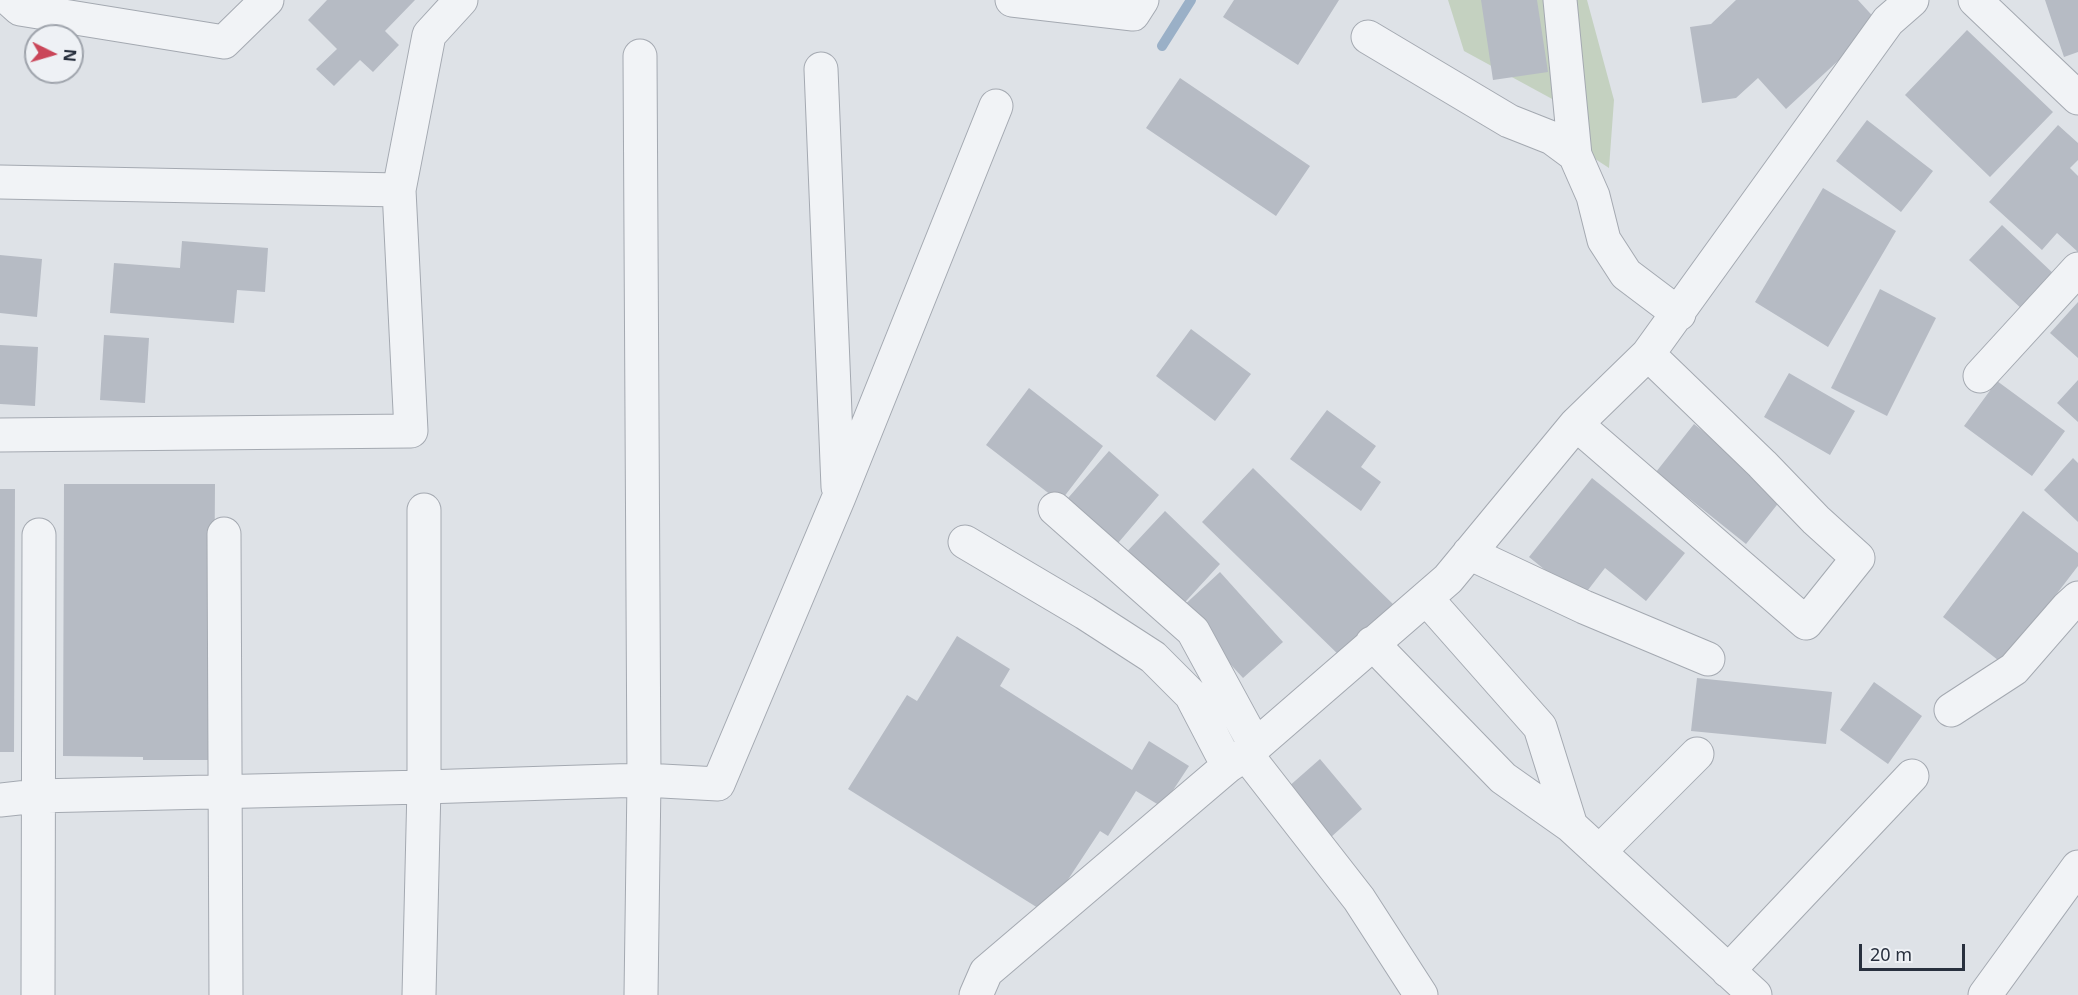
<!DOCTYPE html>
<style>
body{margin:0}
#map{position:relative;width:2078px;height:995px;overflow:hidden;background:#dee2e7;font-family:"Noto Sans",sans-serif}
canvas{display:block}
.north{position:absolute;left:24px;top:24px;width:60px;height:60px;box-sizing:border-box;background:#eef1f5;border:2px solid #9fa4ac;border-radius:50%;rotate:95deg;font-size:16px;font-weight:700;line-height:24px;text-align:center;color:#28303e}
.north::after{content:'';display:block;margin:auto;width:21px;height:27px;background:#ca4659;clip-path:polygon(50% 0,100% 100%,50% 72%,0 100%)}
.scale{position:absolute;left:1859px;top:944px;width:106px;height:27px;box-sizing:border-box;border:3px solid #28303e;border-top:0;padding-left:8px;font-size:18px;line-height:21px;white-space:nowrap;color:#28303e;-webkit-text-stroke:4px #eef1f5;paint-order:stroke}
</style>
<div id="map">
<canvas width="2078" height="995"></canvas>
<div class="north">N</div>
<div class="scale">20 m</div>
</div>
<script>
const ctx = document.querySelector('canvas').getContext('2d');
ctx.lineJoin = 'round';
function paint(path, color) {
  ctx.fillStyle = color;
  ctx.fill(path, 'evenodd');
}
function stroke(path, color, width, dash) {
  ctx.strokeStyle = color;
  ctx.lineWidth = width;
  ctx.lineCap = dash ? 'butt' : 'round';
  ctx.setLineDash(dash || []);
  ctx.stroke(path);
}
paint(new Path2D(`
 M 1448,0 L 1587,0 L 1614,100 L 1609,168 L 1580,149 L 1554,100 L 1464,51 Z`), '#c4d1c0');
stroke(new Path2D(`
 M 1162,46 L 1191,0`), '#9ab0c7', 10);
paint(new Path2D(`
 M 327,0 L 415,0 L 385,31 L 399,45 L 373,72 L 360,60 L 334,86 L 316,69 L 337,49 L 308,20 Z
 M 1234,0 L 1339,0 L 1298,65 L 1223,17 Z
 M 1481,0 L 1537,0 L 1548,72 L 1493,80 Z
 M 1736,0 L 1858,0 L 1879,23 L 1786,109 L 1758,78 L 1736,98 L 1702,103 L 1690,27 L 1711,24 Z
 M 2045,0 L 2078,0 L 2078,52 L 2064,57 Z
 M 1967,30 L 2053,112 L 1990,177 L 1905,95 Z
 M 1180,78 L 1310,166 L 1276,216 L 1146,128 Z
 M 1867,120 L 1933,171 L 1901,212 L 1836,161 Z
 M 2058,125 L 2078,143 L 2078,160 L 2070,168 L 2078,176 L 2078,252 L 2057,233 L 2042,250 L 1989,202 Z
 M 1823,188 L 1896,231 L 1828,347 L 1755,302 Z
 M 2002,225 L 2056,276 L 2024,311 L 1969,260 Z
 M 182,241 L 268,248 L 265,292 L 237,290 L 234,323 L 110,313 L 114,263 L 180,268 Z
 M 0,255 L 42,259 L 37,317 L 0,313 Z
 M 1880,289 L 1936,318 L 1887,416 L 1831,388 Z
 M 2078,302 L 2078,358 L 2050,333 Z
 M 1191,329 L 1251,374 L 1215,421 L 1156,376 Z
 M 104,335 L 149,338 L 145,403 L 100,400 Z
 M 0,345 L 38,347 L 35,406 L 0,404 Z
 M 1789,373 L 1855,411 L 1830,455 L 1764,417 Z
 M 2078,380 L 2078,422 L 2057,403 Z
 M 1997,381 L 2065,431 L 2032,476 L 1964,426 Z
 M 1029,388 L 1103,446 L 1060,502 L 986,445 Z
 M 1327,410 L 1376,446 L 1361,467 L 1381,482 L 1361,511 L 1290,459 Z
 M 1694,424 L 1784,496 L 1746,544 L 1656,472 Z
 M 1109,451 L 1159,495 L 1113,549 L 1062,505 Z
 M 2073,458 L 2078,463 L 2078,522 L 2044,490 Z
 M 1253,468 L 1395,606 L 1343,659 L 1202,522 Z
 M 1592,478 L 1685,553 L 1646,601 L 1605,568 L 1581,599 L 1529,557 Z
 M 64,484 L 215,484 L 213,760 L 143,760 L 143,757 L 63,756 Z
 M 0,489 L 15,489 L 14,752 L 0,752 Z
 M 1165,511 L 1220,564 L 1177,611 L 1121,558 Z
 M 2023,511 L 2078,553 L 2078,566 L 2003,664 L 1943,617 Z
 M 1220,572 L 1283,642 L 1243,678 L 1180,609 Z
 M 957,636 L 1010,669 L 1000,686 L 1132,770 L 1149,741 L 1189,766 L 1162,807 L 1136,791 L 1108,836 L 1100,831 L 1046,913 L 848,789 L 907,695 L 917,701 Z
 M 1697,678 L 1832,692 L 1826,744 L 1691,731 Z
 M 1874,682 L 1922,716 L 1888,764 L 1840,730 Z
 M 1320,759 L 1362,809 L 1330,838 L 1287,788 Z`), '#b6bbc4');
const minor = new Path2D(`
 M 10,0 L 20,9 L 224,42 L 267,0
 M 1012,0 L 1133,14 L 1142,0
 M 1560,0 L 1575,155
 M 1975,0 L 2078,98
 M 1368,37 L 1509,121 L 1552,138 L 1575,155 L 1593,196 L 1604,240 L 1626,274 L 1679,314
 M 640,56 L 644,780 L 641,995
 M 821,69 L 838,487
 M 0,182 L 399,190
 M 1980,376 L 2078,269
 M 1576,424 L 1806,623 L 1858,558 L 1816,520 L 1762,464 L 1648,354
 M 0,435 L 411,431 L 399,190 L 429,35 L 461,0
 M 1055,509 L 1193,631 L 1255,745
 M 224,534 L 226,995
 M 965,542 L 1085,613 L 1153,657 L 1191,695 L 1228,766
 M 1469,553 L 1584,607 L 1708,659
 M 1372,643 L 1503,778 L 1571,826 L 1540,727 L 1426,598
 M 1951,710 L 2014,669 L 2067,608 L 2078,598
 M 1246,754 L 1359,899 L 1421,995
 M 0,800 L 37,796 L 424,787 L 644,780 L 718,784 L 839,497 L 996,106
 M 1571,826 L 1755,995
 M 1599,852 L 1697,754
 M 1728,971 L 1912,776
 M 38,995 L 39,535
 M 419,995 L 424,787 L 424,510
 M 976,995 L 986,972 L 1228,766 L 1246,754 L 1448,579 L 1576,424 L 1648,354 L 1888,21 L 1912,0
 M 1985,995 L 2078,867`);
stroke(minor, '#a4a9b1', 35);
stroke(minor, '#f1f3f6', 33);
</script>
